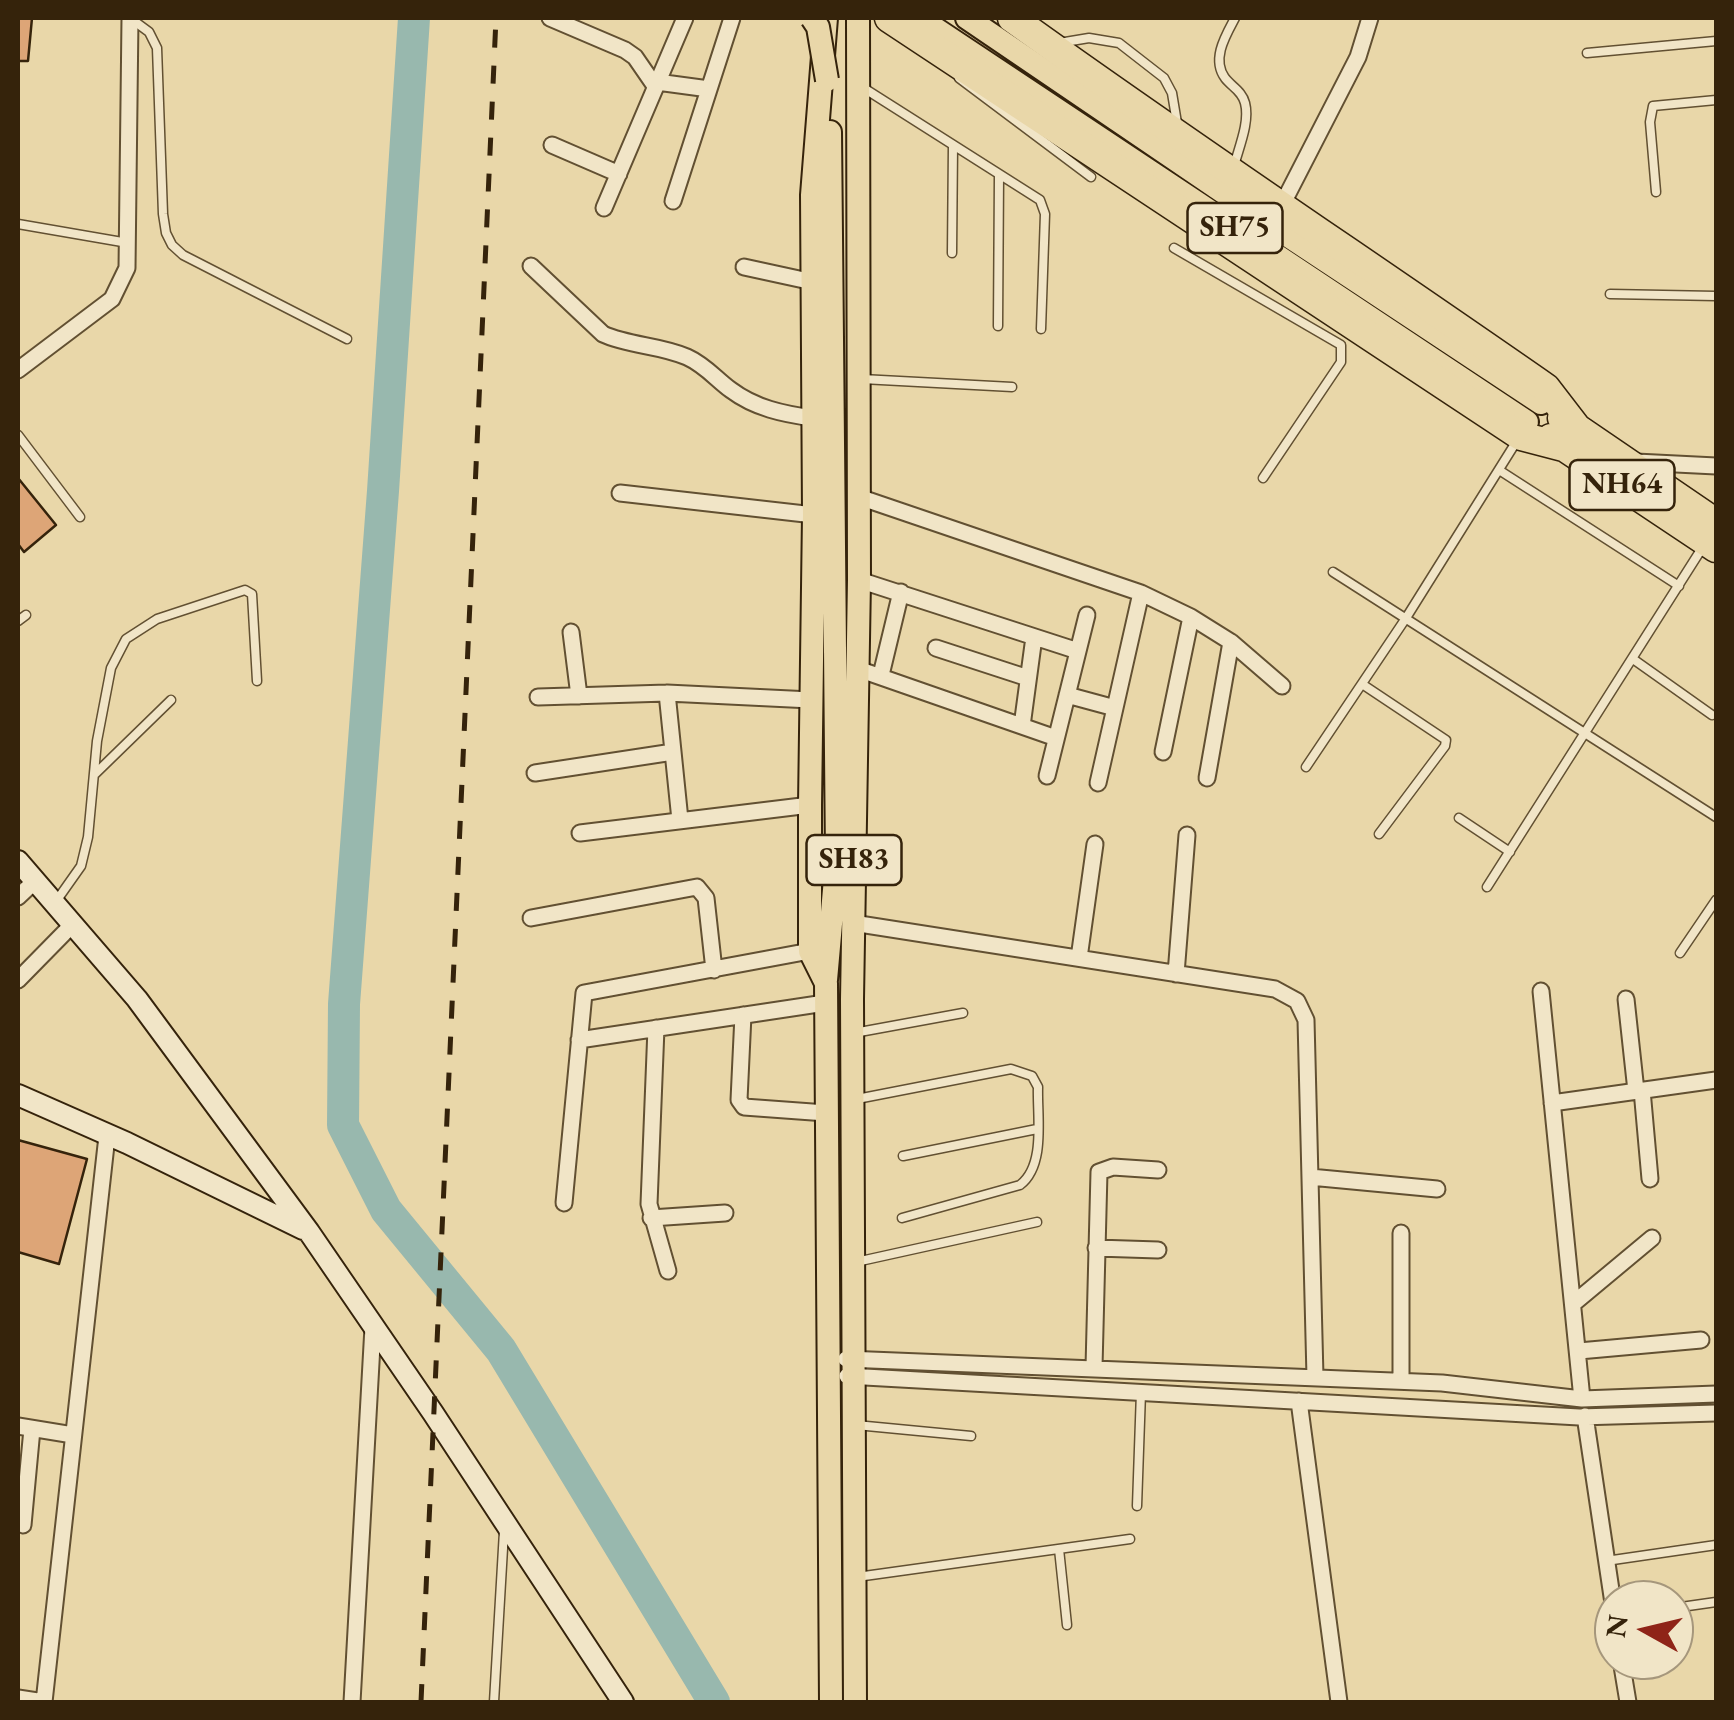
<!DOCTYPE html>
<style>
body{margin:0}
#map{position:relative;width:1734px;height:1720px;overflow:hidden;background:#e9d7a9;font-family:"EB Garamond",serif}
canvas{display:block}
.frame{position:absolute;inset:0;border:20px solid #35230b;pointer-events:none}
.north{position:absolute;left:1594px;top:1580px;width:100px;height:100px;box-sizing:border-box;background:#f1e5c7;border:2px solid #a6977c;border-radius:50%;rotate:278deg;font-size:28px;font-weight:700;line-height:40px;text-align:center;color:#35230b}
.north::after{content:'';display:block;margin:auto;width:35px;height:45px;background:#8f2418;clip-path:polygon(50% 0,100% 100%,50% 72%,0 100%)}
</style>
<div id="map">
<canvas width="1734" height="1720"></canvas>
<div class="frame"></div>
<div class="north">N</div>
</div>
<script>
const ctx = document.querySelector('canvas').getContext('2d');
ctx.lineJoin = 'round';
function stroke(path, color, width, dash) {
  ctx.strokeStyle = color;
  ctx.lineWidth = width;
  ctx.lineCap = dash ? 'butt' : 'round';
  ctx.setLineDash(dash || []);
  ctx.stroke(path);
}
function paint(path, color) {
  ctx.fillStyle = color;
  ctx.fill(path, 'evenodd');
}
function write(font, color, halo, rows, align = 'center') {
  ctx.font = font + ' "EB Garamond",serif';
  ctx.lineWidth = 8;
  ctx.setLineDash([]);
  ctx.textBaseline = 'middle';
  ctx.strokeStyle = halo;
  ctx.fillStyle = color;
  for (const [text, x, y, turn = 0] of rows) {
    ctx.save();
    ctx.translate(x, y);
    ctx.rotate((+turn || 0) * Math.PI / 180);
    ctx.textAlign = isNaN(turn) ? turn : align;
    if (halo) ctx.strokeText(text, 0, 0);
    ctx.fillText(text, 0, 0);
    ctx.restore();
  }
}
stroke(new Path2D(`
 M 414,18 L 383,491 L 344,1004 L 343,1125 L 386,1210 L 501,1350 L 714,1702`), '#98b8ae', 32);
const building = new Path2D(`
 M 18,18 L 32,18 L 28,61 L 18,61 Z
 M 18,478 L 56,525 L 24,552 L 18,544 Z
 M 18,1140 L 87,1159 L 59,1264 L 18,1252 Z`);
paint(building, '#dda577');
stroke(building, '#35230b', 2.5);
const lane = new Path2D(`
 M 130,18 L 149,32 L 157,48 L 163,214 L 166,233 L 172,245 L 183,255 L 347,339
 M 1059,43 L 1089,38 L 1119,43 L 1164,78 L 1172,93 L 1177,123
 M 1587,53 L 1716,41
 M 959,78 L 1091,177
 M 862,87 L 1040,200 L 1045,214 L 1041,329
 M 1234,166 C 1239,147 1250,122 1245,103 C 1242,91 1232,87 1225,78 C 1211,59 1226,35 1235,18
 M 1656,192 L 1650,122 L 1653,106 L 1716,100
 M 18,224 L 128,243
 M 1174,248 L 1341,345 L 1341,362 L 1263,478
 M 952,253 L 953,145
 M 1610,294 L 1716,296
 M 998,326 L 999,175
 M 862,379 L 1012,387
 M 18,435 L 80,517
 M 1499,470 L 1679,586
 M 1333,572 L 1716,817
 M 18,621 L 26,615
 M 1633,659 L 1712,715
 M 1362,684 L 1446,740 L 1445,746 L 1379,834
 M 1306,767 L 1406,618 L 1518,439
 M 95,774 L 171,700
 M 1459,818 L 1510,852
 M 1487,887 L 1704,545
 M 57,900 L 81,866 L 88,837 L 97,741 L 111,668 L 126,639 L 157,619 L 245,590 L 252,594 L 257,681
 M 1680,953 L 1716,900
 M 854,1033 L 963,1013
 M 857,1099 L 1011,1069 L 1032,1076 L 1038,1087 C 1037,1117 1046,1165 1020,1185 L 902,1218
 M 903,1156 L 1037,1129
 M 856,1262 L 1037,1222
 M 856,1425 L 971,1436
 M 1137,1506 L 1141,1392
 M 1059,1549 L 1067,1625
 M 1606,1561 L 1716,1545
 M 857,1577 L 1130,1539
 M 1674,1608 L 1716,1602
 M 494,1702 L 504,1531`);
const street = new Path2D(`
 M 550,18 L 625,50 L 635,57 L 655,86
 M 657,82 L 709,89
 M 552,145 L 619,174
 M 673,201 L 732,18
 M 1282,205 L 1358,57 L 1370,18
 M 604,208 L 685,18
 M 531,266 L 603,334 C 629,346 660,345 687,357 C 705,365 716,379 731,390 C 755,408 783,414 813,418
 M 744,267 L 813,282
 M 18,370 L 112,299 L 127,268 L 130,18
 M 1636,462 L 1716,466
 M 620,493 L 814,515
 M 859,497 L 1141,593 L 1191,617 L 1231,642 L 1282,686
 M 859,580 L 1078,651
 M 571,632 L 579,696
 M 936,648 L 1028,678
 M 858,669 L 1056,738
 M 881,675 L 901,592
 M 667,693 L 680,820
 M 1067,695 L 1115,708
 M 538,697 L 667,693 L 811,700
 M 1022,726 L 1034,637
 M 1163,752 L 1191,617
 M 535,773 L 673,752
 M 1047,776 L 1087,615
 M 1207,778 L 1231,642
 M 1098,783 L 1141,593
 M 580,833 L 810,805
 M 18,897 L 35,881
 M 531,918 L 697,887 L 706,898 L 714,970
 M 853,923 L 1275,989 L 1297,1001 L 1306,1020 L 1315,1377
 M 1079,958 L 1095,844
 M 1176,974 L 1187,835
 M 18,980 L 73,924
 M 1541,991 L 1582,1399
 M 1626,999 L 1636,1091
 M 743,1015 L 739,1100 L 744,1107 L 826,1113
 M 656,1028 L 649,1204 L 668,1271
 M 579,1040 L 825,1003
 M 1642,1090 L 1650,1179
 M 1552,1103 L 1716,1080
 M 1310,1177 L 1437,1189
 M 564,1203 L 584,993 L 810,951
 M 651,1218 L 725,1213
 M 1096,1248 L 1158,1250
 M 1574,1303 L 1652,1238
 M 1579,1351 L 1701,1340
 M 846,1359 L 1442,1383 L 1582,1399 L 1716,1394
 M 1094,1367 L 1099,1172 L 1113,1167 L 1158,1170
 M 847,1376 L 1579,1417 L 1716,1413
 M 1401,1381 L 1401,1233
 M 1299,1401 L 1339,1702
 M 1585,1416 L 1614,1610
 M 18,1426 L 73,1435
 M 23,1525 L 32,1429
 M 1621,1660 L 1628,1702
 M 18,1698 L 44,1702
 M 44,1702 L 107,1136
 M 352,1702 L 373,1327`);
const secondary = new Path2D(`
 M 18,861 L 137,999 L 309,1232 L 433,1413 L 623,1702
 M 18,1095 L 127,1143 L 303,1229`);
const primary = new Path2D(`
 M 826,18 L 812,195 L 814,515 L 810,805 L 810,951 L 826,983 L 831,1702
 M 919,18 L 1527,422
 M 967,18 L 1267,222 L 1541,403
 M 826,980 L 837,856 L 830,132
 M 855,1702 L 852,999 L 859,580 L 858,18`);
const highway = new Path2D(`
 M 889,18 L 1521,436 L 1567,448
 M 1012,18 C 1188,145 1368,264 1546,388 L 1576,427
 M 1562,418 L 1716,523
 M 1551,438 L 1716,548`);
stroke(lane, '#625032', 11);
stroke(street, '#625032', 19);
stroke(secondary, '#35230b', 24);
stroke(primary, '#35230b', 26);
stroke(highway, '#35230b', 31);
stroke(lane, '#f1e5c7', 8);
stroke(street, '#f1e5c7', 15);
stroke(secondary, '#f1e5c7', 20);
stroke(primary, '#e9d7a9', 22);
stroke(highway, '#e9d7a9', 28);
stroke(new Path2D(`
 M 421,1702 L 496,18`), '#35230b', 5, [18, 18]);
const primaryBridge = new Path2D(`
 M 812,18 L 818,27 L 827,80`);
stroke(primaryBridge, '#35230b', 26, []);
stroke(primaryBridge, '#e9d7a9', 22);
for (const [x, y, w] of [
 [1235,228,95],
 [1622,485,105],
 [854,860,95]
]) {
  const box = new Path2D();
  box.roundRect(x - w / 2, y - 25, w, 50, 8);
  ctx.fillStyle = '#f1e5c7';
  ctx.fill(box);
  stroke(box, '#35230b', 2.5);
}
write('bold 30px', '#35230b', null, [
 ["SH75",1235,228],
 ["NH64",1622,485],
 ["SH83",854,860]
]);
</script>
